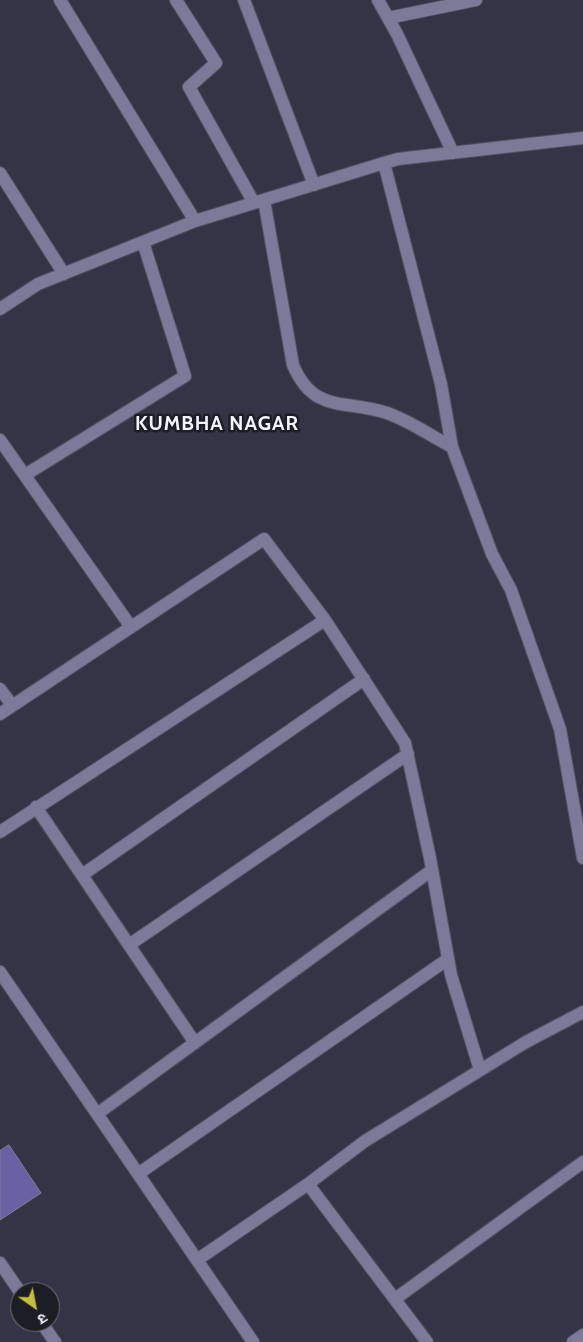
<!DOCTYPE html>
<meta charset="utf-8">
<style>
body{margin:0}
#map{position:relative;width:583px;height:1342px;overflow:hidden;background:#353447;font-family:Cabin,"Noto Sans Devanagari",sans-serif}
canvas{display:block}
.north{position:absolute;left:10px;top:1282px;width:50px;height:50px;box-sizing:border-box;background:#1d1d25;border:1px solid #73737c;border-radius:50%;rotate:147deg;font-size:14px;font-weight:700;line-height:20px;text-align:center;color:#f3f3ff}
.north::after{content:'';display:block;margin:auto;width:18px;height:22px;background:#c1be40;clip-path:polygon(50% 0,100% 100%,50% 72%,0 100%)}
</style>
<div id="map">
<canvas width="583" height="1342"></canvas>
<div class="north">उ</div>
</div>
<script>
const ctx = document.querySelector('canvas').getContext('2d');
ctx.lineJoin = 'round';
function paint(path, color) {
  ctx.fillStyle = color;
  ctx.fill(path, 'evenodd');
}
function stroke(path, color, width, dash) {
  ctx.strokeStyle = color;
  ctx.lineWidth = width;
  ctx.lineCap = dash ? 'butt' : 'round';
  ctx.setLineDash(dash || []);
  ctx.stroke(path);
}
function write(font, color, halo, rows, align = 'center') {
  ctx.font = font + ' Cabin,sans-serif';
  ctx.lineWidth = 5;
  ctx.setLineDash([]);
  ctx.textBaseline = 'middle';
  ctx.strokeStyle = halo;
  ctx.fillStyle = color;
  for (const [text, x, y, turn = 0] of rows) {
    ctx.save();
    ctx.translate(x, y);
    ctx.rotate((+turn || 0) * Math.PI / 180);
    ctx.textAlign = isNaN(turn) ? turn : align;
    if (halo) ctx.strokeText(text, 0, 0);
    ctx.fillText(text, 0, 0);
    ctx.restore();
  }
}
const building = new Path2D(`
 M 9,1145 L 41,1193 L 0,1220 L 0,1151 Z`);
paint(building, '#6961a4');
stroke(building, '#807f95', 1);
const minor = new Path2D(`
 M 60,0 L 195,221
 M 176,0 L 216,63 L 189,87 L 254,203
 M 244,0 L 314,185
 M 378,0 L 397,34 L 453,153
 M 388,18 L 476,0
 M 384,163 L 441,384 L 452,447 L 492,554 L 511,590 L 560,729 L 583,858
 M 0,173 L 64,274
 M 264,200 L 293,365 C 314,414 344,399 387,413 C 410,421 431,436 452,447
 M 0,309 L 38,284 L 195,221 L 384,163 L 398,159 L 583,138
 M 0,440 L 131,627
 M 25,475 L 185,376 L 143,242
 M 0,689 L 12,705
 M 0,714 L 264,539 L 325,620 L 405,743 L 430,858 L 451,975 L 480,1070
 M 36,807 L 195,1043
 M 0,832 L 325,620
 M 82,875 L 364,679
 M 129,945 L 408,754
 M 0,972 L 253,1342
 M 97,1114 L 432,870
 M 138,1174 L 448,959
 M 308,1184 L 427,1342
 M 197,1260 L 308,1184 L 365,1141 L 526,1042 L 583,1012
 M 0,1263 L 20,1292
 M 395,1299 L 583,1162
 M 41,1322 L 55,1342
 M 573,1342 L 583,1335`);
stroke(minor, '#535364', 14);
stroke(minor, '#7c7a99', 12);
ctx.letterSpacing = '1px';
write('bold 20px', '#f3f3ff', '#1d1d25', [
 ["KUMBHA NAGAR",217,424]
]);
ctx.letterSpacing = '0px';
</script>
